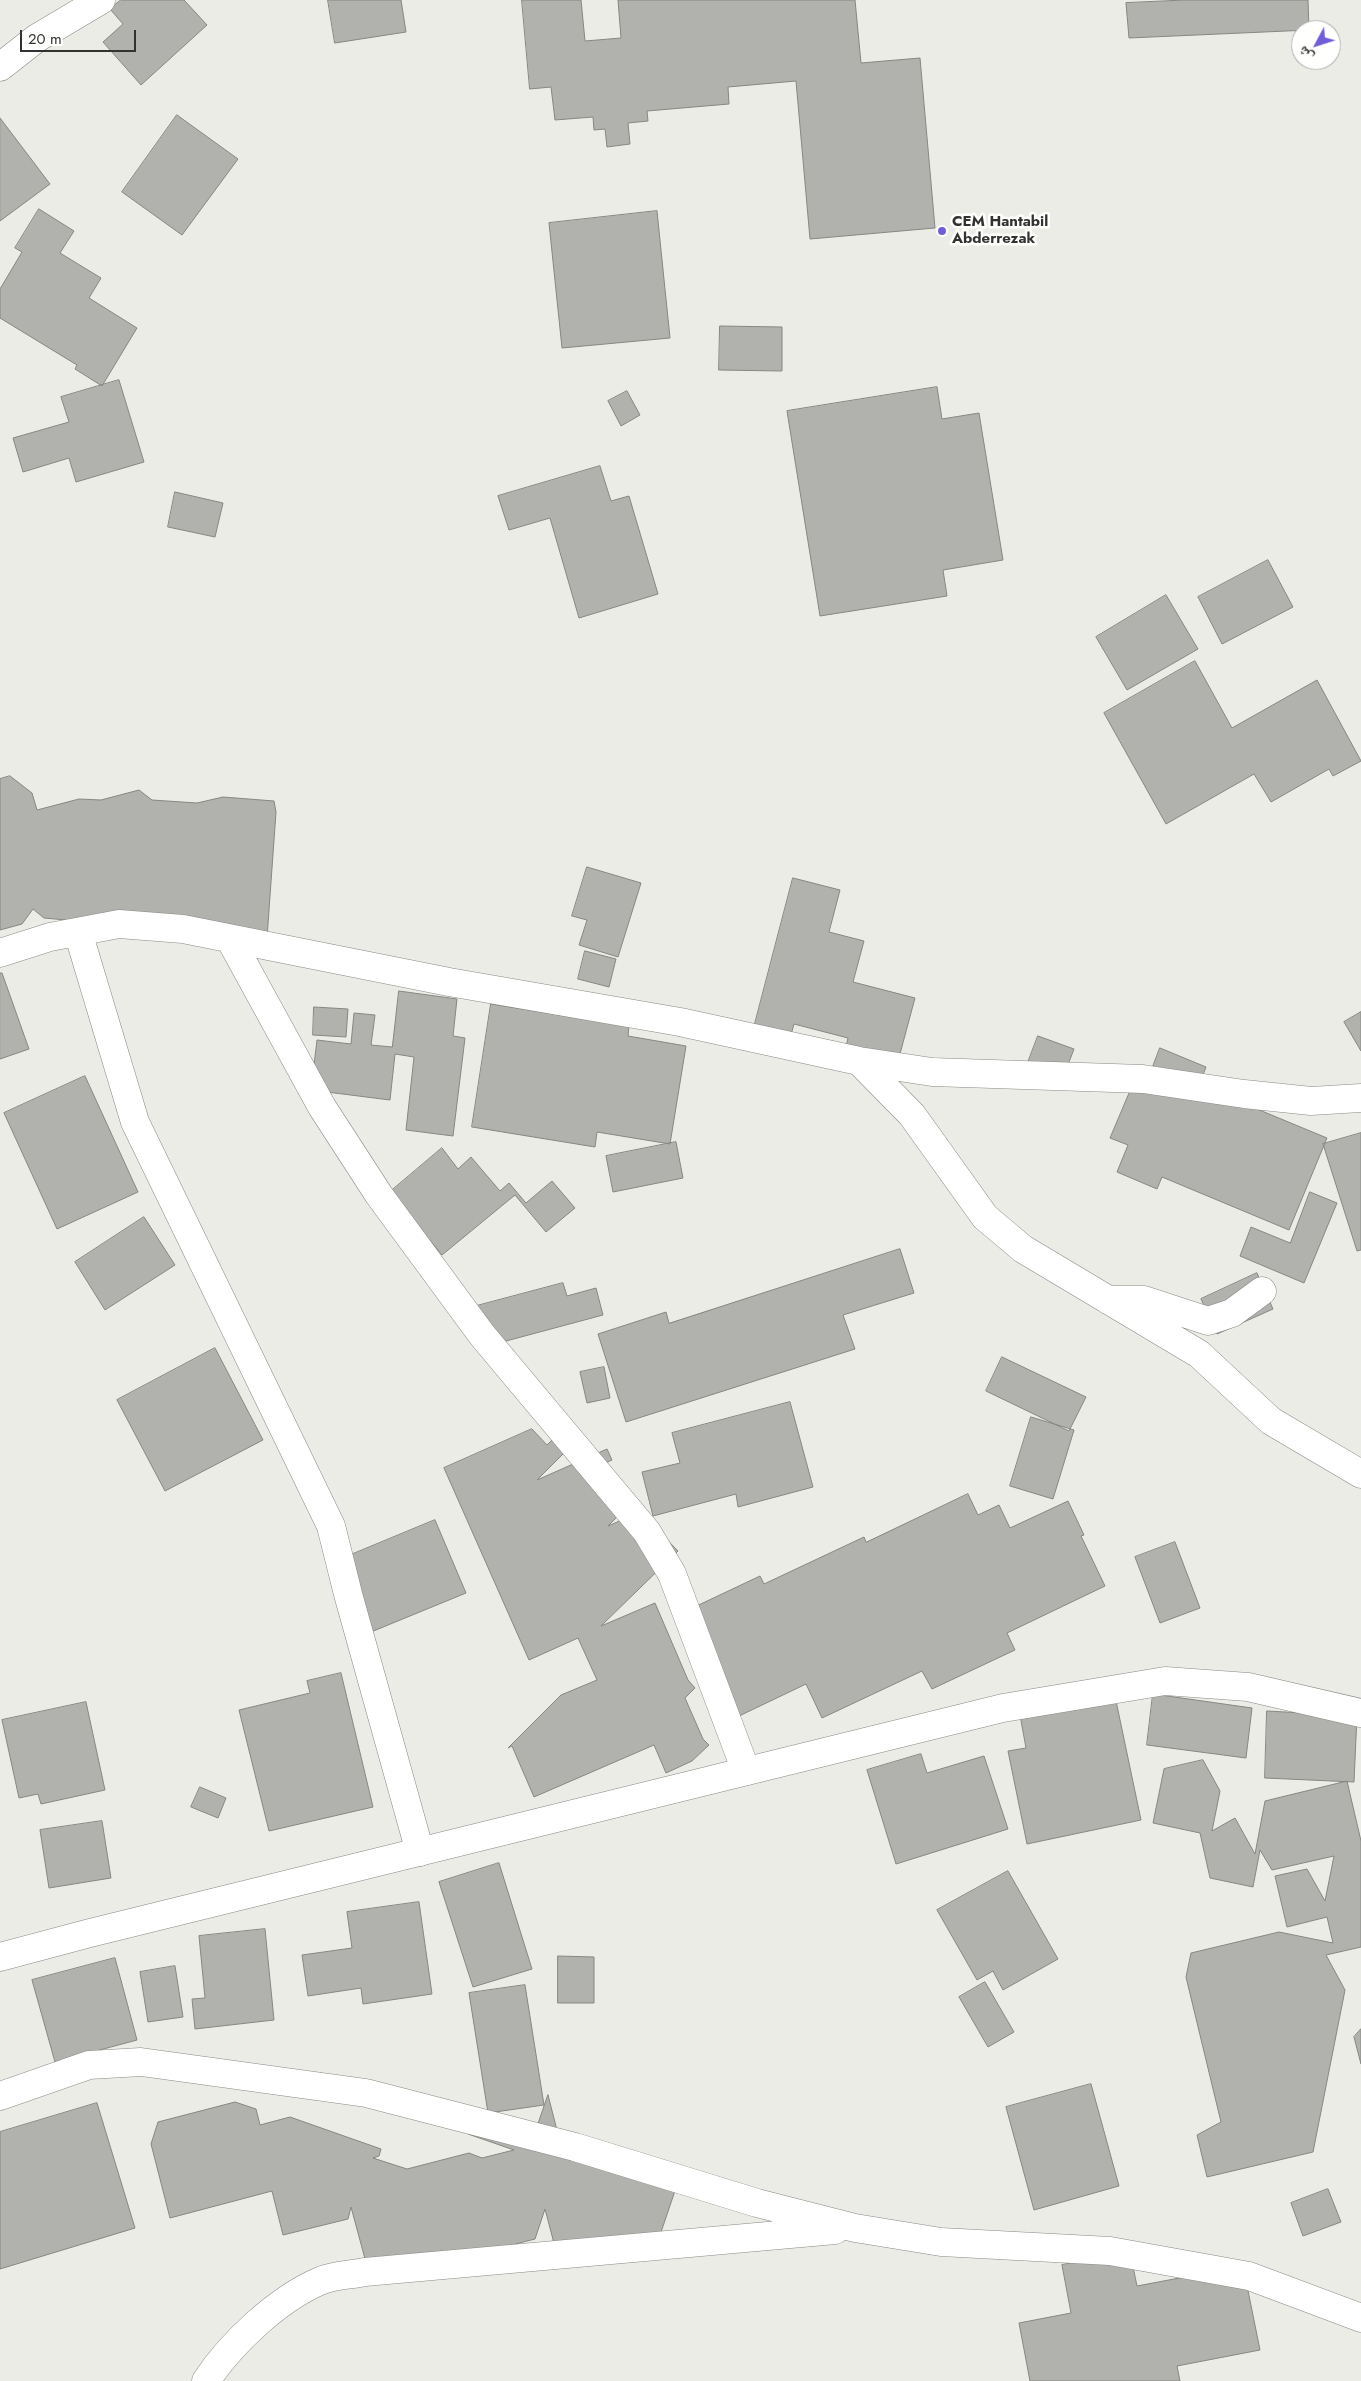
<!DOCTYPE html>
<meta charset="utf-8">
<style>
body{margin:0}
#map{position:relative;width:1361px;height:2381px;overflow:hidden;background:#ecece7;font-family:Jost,"Noto Naskh Arabic",sans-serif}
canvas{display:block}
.north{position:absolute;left:1291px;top:20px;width:50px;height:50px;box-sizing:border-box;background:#fffffe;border:1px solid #adadac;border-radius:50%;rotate:230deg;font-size:14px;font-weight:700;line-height:20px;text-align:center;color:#323230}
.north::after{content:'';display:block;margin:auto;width:18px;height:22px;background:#715dd7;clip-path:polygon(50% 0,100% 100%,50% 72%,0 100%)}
.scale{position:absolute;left:20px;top:30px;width:116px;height:22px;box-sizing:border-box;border:2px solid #323230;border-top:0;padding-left:6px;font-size:15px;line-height:18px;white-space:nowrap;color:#323230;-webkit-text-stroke:4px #fffffe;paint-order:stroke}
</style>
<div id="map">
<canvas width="1361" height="2381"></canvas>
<div class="north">ش</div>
<div class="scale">20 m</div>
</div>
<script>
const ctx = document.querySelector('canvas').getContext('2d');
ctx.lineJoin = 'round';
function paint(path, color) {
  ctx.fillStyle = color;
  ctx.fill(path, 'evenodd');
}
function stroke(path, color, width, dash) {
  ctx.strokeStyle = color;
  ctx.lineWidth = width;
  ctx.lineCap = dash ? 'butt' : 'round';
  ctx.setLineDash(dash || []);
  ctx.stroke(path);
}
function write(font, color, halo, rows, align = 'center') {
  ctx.font = font + ' Jost,sans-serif';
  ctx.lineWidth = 5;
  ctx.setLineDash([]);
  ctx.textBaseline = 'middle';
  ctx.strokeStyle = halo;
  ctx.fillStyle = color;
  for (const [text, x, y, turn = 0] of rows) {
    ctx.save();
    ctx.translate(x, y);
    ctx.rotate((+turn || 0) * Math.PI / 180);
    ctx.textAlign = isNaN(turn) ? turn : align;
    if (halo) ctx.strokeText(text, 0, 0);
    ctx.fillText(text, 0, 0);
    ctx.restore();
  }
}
const building = new Path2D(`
 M 121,0 L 184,0 L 207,25 L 141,85 L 103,42 L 123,24 L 110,9 Z
 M 328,0 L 401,0 L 406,32 L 335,43 Z
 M 522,0 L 581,0 L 585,41 L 621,38 L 618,0 L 855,0 L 861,63 L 920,58 L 935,228 L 810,239 L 796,81 L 728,87 L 729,104 L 647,111 L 648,121 L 628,123 L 630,144 L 607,147 L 605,129 L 594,130 L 593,117 L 555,120 L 551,87 L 530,89 Z
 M 1185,0 L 1308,0 L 1309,30 L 1129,38 L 1126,3 Z
 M 177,115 L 238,159 L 182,235 L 122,192 Z
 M 0,118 L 50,184 L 0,221 Z
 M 39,209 L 74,231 L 60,253 L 101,278 L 89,298 L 137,328 L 102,386 L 75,369 L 77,365 L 0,318 L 0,289 L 22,252 L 15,248 Z
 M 657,211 L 670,338 L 562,348 L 549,223 Z
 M 720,326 L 782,327 L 782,371 L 719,370 Z
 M 119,380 L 144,462 L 76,482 L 69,458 L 23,472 L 13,438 L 69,422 L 61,397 Z
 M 937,387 L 942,419 L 979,413 L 1003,560 L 943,570 L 947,596 L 820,616 L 787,411 Z
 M 627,391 L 640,415 L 621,426 L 608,401 Z
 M 600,466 L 611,501 L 629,496 L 658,594 L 579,618 L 550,518 L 509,530 L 498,496 Z
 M 175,492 L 223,503 L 215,537 L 168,527 Z
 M 1268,560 L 1293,607 L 1222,644 L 1198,597 Z
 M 1166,595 L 1198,649 L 1127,690 L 1096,637 Z
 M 1195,661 L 1232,728 L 1317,680 L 1361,761 L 1333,776 L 1329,769 L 1271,802 L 1254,774 L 1166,824 L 1104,713 Z
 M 10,776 L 32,793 L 37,810 L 79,799 L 101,800 L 139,790 L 152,800 L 197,803 L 223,797 L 274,801 L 276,812 L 267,938 L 44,918 L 33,909 L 22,924 L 0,930 L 0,779 Z
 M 587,867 L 641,883 L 618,957 L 579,945 L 587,920 L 572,916 Z
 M 793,878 L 840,890 L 829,932 L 864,941 L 853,982 L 915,998 L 897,1065 L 845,1051 L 848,1038 L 794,1024 L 787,1049 L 751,1039 Z
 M 585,951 L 616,959 L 609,987 L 578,979 Z
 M 0,973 L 2,973 L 29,1049 L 0,1059 Z
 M 399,991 L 457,999 L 453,1036 L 465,1038 L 453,1136 L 406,1130 L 414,1057 L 395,1054 L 390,1100 L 311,1090 L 317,1040 L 351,1044 L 354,1013 L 375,1015 L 371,1045 L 392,1047 Z
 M 491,1004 L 629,1026 L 628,1036 L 686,1046 L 670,1144 L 597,1132 L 595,1147 L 472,1127 Z
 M 314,1007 L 348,1009 L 346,1037 L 313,1035 Z
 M 1361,1012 L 1361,1051 L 1344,1022 Z
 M 1038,1036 L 1074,1049 L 1063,1078 L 1027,1065 Z
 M 1160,1048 L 1206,1067 L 1199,1085 L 1327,1138 L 1289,1230 L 1162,1177 L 1157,1189 L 1117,1172 L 1128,1145 L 1110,1138 L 1132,1086 L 1143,1091 Z
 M 85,1076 L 138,1192 L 57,1229 L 4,1113 Z
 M 1361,1133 L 1361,1250 L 1357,1251 L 1323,1144 Z
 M 676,1142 L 683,1178 L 613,1192 L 606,1156 Z
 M 442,1148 L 458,1169 L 471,1157 L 500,1191 L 509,1183 L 526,1203 L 552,1181 L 575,1208 L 546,1232 L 515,1195 L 442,1255 L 390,1192 Z
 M 1310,1192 L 1337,1203 L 1304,1283 L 1240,1256 L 1251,1227 L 1290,1243 Z
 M 144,1217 L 175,1265 L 105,1310 L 75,1262 Z
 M 900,1249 L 914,1293 L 843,1315 L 855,1349 L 626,1422 L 598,1334 L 666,1312 L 669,1323 Z
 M 1257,1273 L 1273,1309 L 1217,1334 L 1201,1299 Z
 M 563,1283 L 567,1296 L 596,1288 L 603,1315 L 480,1348 L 469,1308 Z
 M 215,1348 L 263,1440 L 165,1491 L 117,1400 Z
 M 1002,1357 L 1086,1397 L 1069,1431 L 986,1391 Z
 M 604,1367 L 610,1398 L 587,1403 L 580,1372 Z
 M 790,1402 L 813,1487 L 738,1507 L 736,1494 L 653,1516 L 642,1472 L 680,1463 L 672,1433 Z
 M 1031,1417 L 1074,1430 L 1053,1499 L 1010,1486 Z
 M 532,1429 L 547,1445 L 559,1433 L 571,1446 L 537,1480 L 607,1449 L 612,1460 L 595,1468 L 630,1504 L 608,1526 L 640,1512 L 678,1551 L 601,1626 L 655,1603 L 688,1680 L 695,1688 L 685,1698 L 703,1739 L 709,1745 L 692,1761 L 666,1773 L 654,1745 L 534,1797 L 512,1746 L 508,1748 L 561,1695 L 597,1680 L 578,1638 L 529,1660 L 444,1468 Z
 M 968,1494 L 978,1515 L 999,1505 L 1010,1528 L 1068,1501 L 1084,1535 L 1081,1536 L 1105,1586 L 1007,1633 L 1015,1650 L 932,1689 L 922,1671 L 822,1718 L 806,1684 L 737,1717 L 686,1611 L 760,1576 L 764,1584 L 864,1537 L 866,1542 Z
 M 435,1520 L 466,1593 L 371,1632 L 341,1559 Z
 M 1175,1542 L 1200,1608 L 1160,1623 L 1135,1557 Z
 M 341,1673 L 373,1807 L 269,1831 L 239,1710 L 310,1693 L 307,1681 Z
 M 1153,1694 L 1252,1708 L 1246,1758 L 1147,1745 Z
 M 1115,1696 L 1141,1820 L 1027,1844 L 1008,1751 L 1026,1748 L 1020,1715 Z
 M 86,1702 L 105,1790 L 41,1804 L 38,1794 L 19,1798 L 2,1720 Z
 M 1267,1711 L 1357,1716 L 1354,1782 L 1265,1778 Z
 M 921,1754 L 927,1773 L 984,1756 L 1008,1829 L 896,1864 L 867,1770 Z
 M 1203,1760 L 1220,1791 L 1212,1831 L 1235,1818 L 1255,1854 L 1265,1801 L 1347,1781 L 1361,1841 L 1361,1947 L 1326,1955 L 1345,1990 L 1313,2152 L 1207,2177 L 1197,2135 L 1221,2122 L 1186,1977 L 1191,1953 L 1279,1932 L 1333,1943 L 1327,1917 L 1287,1927 L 1275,1876 L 1307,1869 L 1325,1901 L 1334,1856 L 1272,1870 L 1260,1850 L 1253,1887 L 1210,1878 L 1200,1833 L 1153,1823 L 1164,1769 Z
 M 200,1787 L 226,1798 L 218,1818 L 191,1807 Z
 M 102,1821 L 111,1878 L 49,1888 L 40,1830 Z
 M 499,1863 L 532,1969 L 473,1987 L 439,1882 Z
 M 1008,1871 L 1058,1959 L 1003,1990 L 993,1971 L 977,1980 L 937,1910 Z
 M 419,1902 L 432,1994 L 363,2004 L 361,1988 L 308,1996 L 302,1955 L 352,1948 L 347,1912 Z
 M 265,1929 L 274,2020 L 195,2029 L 192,1999 L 205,1998 L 199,1936 Z
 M 558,1956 L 594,1957 L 594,2003 L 558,2003 Z
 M 115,1958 L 137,2040 L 55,2062 L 32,1980 Z
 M 175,1966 L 183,2017 L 148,2022 L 140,1972 Z
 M 985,1982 L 1014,2032 L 988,2047 L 959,1997 Z
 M 525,1985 L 544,2105 L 488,2113 L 469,1993 Z
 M 1361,2029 L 1361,2064 L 1354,2037 Z
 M 1091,2084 L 1119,2186 L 1034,2210 L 1006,2107 Z
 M 548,2095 L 559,2138 L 679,2179 L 658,2241 L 560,2266 L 545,2209 L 535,2239 L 371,2281 L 351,2207 L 348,2219 L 283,2235 L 272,2191 L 170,2218 L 151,2144 L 158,2122 L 235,2102 L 256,2109 L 260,2125 L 290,2117 L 381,2149 L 379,2156 L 373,2158 L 407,2169 L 469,2153 L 482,2158 L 514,2150 L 468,2134 L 474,2116 L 533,2137 Z
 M 97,2103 L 135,2228 L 0,2269 L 0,2132 Z
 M 1328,2189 L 1341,2222 L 1303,2236 L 1291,2203 Z
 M 1130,2252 L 1137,2286 L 1243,2266 L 1260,2350 L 1177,2366 L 1180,2381 L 1030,2381 L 1019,2323 L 1071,2313 L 1062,2265 Z`);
paint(building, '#b1b1ad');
stroke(building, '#868682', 1);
const minor = new Path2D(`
 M 0,67 L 37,38 L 101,0
 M 78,932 L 135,1122 L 331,1526 L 348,1594 L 420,1852
 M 230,939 L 322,1107 L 379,1195 L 482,1335 L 647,1532 L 672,1574 L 746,1771
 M 0,953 L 50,937 L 119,924 L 183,929 L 449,982 L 680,1022 L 859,1061 L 932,1072 L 1143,1079 L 1244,1094 L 1311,1101 L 1361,1098
 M 859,1061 L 912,1115 L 985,1217 L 1023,1249 L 1199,1354 L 1271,1421 L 1361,1474
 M 1108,1300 L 1144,1300 L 1208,1321 L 1232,1313 L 1262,1291
 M 0,2096 L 89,2065 L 141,2062 L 366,2093 L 575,2147 L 757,2203 L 855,2228 L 941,2242 L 1110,2251 L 1249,2276 L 1361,2318
 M 206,2381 C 231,2343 278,2299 320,2281 C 333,2275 351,2275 365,2272 L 835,2230`);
const secondary = new Path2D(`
 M 0,1957 L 90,1933 L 1003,1708 L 1165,1681 L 1248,1687 L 1361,1713`);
stroke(minor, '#898985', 29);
stroke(secondary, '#898985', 29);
stroke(minor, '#fff', 28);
stroke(secondary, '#fff', 28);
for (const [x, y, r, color] of [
 [942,231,5,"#715dd7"]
]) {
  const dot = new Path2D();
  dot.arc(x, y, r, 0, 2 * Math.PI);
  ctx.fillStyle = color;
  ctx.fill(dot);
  stroke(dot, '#fffffe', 2);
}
write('bold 15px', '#323230', '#fffffe', [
 ["CEM Hantabil",952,222],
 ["Abderrezak",952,239]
], 'left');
</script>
